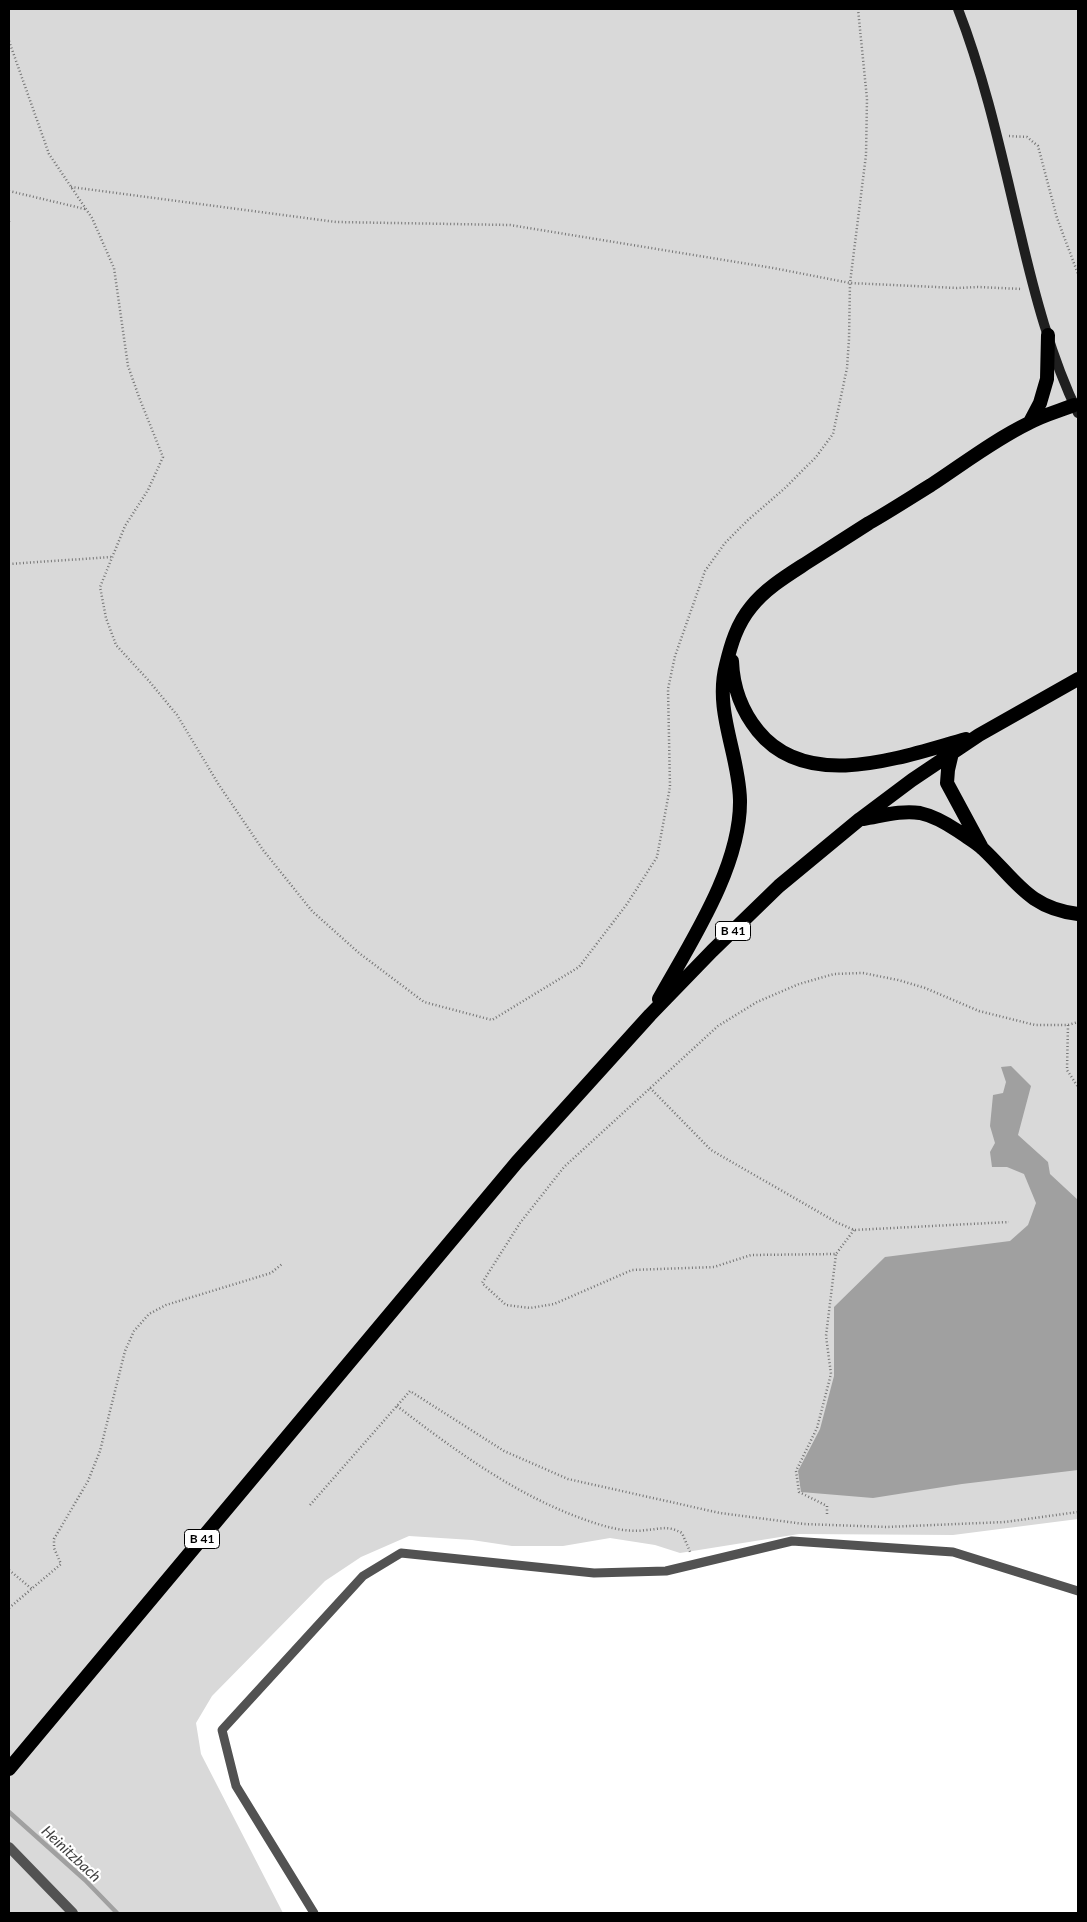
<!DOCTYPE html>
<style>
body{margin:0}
#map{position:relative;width:1087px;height:1922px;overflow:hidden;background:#fff;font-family:Lato,sans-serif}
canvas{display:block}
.frame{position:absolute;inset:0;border:10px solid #000;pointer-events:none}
</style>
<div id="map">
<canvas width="1087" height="1922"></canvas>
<div class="frame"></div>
</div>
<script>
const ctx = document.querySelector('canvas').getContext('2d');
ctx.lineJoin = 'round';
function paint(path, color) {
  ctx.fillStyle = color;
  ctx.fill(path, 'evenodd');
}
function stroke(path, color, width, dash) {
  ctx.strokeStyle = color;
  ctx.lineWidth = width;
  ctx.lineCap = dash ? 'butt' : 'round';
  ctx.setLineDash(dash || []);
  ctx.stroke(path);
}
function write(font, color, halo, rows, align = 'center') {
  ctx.font = font + ' Lato,sans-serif';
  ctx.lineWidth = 4.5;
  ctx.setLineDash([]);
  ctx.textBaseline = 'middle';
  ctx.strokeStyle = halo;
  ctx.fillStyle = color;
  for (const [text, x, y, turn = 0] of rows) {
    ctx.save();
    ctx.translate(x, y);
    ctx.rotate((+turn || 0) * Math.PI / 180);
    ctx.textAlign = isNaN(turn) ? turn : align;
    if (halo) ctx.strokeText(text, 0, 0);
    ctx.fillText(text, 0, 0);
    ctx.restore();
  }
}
paint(new Path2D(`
 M 9,9 L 1078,9 L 1078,1519 L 953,1535 L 799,1534 L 680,1553 L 655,1545 L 610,1538 L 563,1546 L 512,1546 L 472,1540 L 409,1536 L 361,1557 L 325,1581 L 212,1696 L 196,1723 L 201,1754 L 283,1913 L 9,1913 Z`), '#d9d9d9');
paint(new Path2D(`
 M 1011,1066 L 1031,1086 L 1018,1135 L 1048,1162 L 1050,1174 L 1078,1200 L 1078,1470 L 962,1484 L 873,1498 L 801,1492 L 798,1471 L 820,1429 L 834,1376 L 834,1307 L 885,1257 L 1010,1241 L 1028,1225 L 1036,1203 L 1024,1174 L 1007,1167 L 992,1167 L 990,1152 L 995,1143 L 990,1126 L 993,1095 L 1003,1093 L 1006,1082 L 1001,1067 Z`), '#a0a0a0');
stroke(new Path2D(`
 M 9,1812 L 85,1880 L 117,1913`), '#a0a0a0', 4.5);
const trunk = new Path2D(`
 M 1030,422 L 1040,403 L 1047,379 L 1048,335
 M 732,661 C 733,688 741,710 758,731 C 808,793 904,756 966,739
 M 952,753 L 948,770 L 947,783 L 981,846
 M 863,819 C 882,816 901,810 920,813 C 934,816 946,823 958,831 C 966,837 976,842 983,849 C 1016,880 1028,908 1078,914
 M 659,999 C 690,943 741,867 740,800 C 739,754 714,711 726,665 C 731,644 737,624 751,607 C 766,588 788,575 808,562 C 828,549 849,536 869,523 C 890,511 910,498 931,485 C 963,464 994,440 1029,423 C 1043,415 1059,411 1074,405
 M 9,1769 L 517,1162 L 650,1015 L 712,951 L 779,886 L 860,819 L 912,780 L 979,735 L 1078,679`);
stroke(trunk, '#dbdbdb', 16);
stroke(new Path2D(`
 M 9,41 L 49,154 L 92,218 L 114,268 L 128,366 L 139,397 L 163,457 L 148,490 L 125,526 L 100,587 L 106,618 L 116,645 L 149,681 L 177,715 L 219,785 L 263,850 L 312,911 L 359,953 L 424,1002 L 492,1020 L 579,967 L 627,904 L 657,857 L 670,787 L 668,689 L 675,656 L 705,571 L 725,543 L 748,520 L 784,489 L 816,457 L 833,434 L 847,368 L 849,339 L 850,283 L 866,155 L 867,99 L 858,9
 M 1009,136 L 1027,137 L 1038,146 L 1057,218 L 1078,274
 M 71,187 L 336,222 L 510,225 L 773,268 L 850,283 L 957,288 L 978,287 L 1022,289
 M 9,191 L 85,209
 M 9,221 L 9,222
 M 9,564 L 111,557
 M 1068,1025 L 1067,1070 L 1078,1087
 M 650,1088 L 711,1150 L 836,1222 L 854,1230 L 1009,1222
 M 854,1230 L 836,1254 L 751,1255 L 714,1267 L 632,1270 L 554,1304 L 530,1308 L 506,1305 L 482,1283 L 520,1223 L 564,1167 L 718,1026 L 757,1002 L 799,984 L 834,974 L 863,973 L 898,980 L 925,988 L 979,1011 L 1035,1025 L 1068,1025 L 1078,1022
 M 397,1406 C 461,1455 529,1505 608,1527 C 620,1530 634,1532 646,1530 C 662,1529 667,1525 682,1533 L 691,1554
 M 310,1505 L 410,1391 L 504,1451 L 568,1479 L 720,1513 L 804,1524 L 886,1527 L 1005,1522 L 1078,1512
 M 827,1514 L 827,1506 L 799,1492 L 796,1471 L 817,1428 L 831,1374 L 826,1336 L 836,1254
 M 9,1570 L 32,1589
 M 9,1608 L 61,1564 L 54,1548 L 54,1539 L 88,1481 L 100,1451 L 125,1351 L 134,1331 L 149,1314 L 166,1305 L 271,1273 L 282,1264`), '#747474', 2.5, [1, 2.5]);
stroke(new Path2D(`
 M 314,1913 L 236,1786 L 222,1730 L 363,1576 L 401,1553 L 594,1573 L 666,1571 L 792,1541 L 953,1552 L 1078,1591`), '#525252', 9);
stroke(new Path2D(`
 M 9,1847 L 73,1913`), '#525252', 10);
stroke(new Path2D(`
 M 958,9 C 986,81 1002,157 1020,232 C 1034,292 1051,358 1078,413`), '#1f1f1f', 10);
stroke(trunk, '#000', 14);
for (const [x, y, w] of [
 [733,931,35],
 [202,1539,35]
]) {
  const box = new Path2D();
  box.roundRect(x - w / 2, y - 9.5, w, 19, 4);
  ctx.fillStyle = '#fff';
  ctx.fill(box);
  stroke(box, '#000', 1);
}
write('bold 12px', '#000', null, [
 ["B 41",733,931],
 ["B 41",202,1539]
]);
write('italic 15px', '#414141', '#fff', [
 ["Heinitzbach",71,1854,43]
]);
</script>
